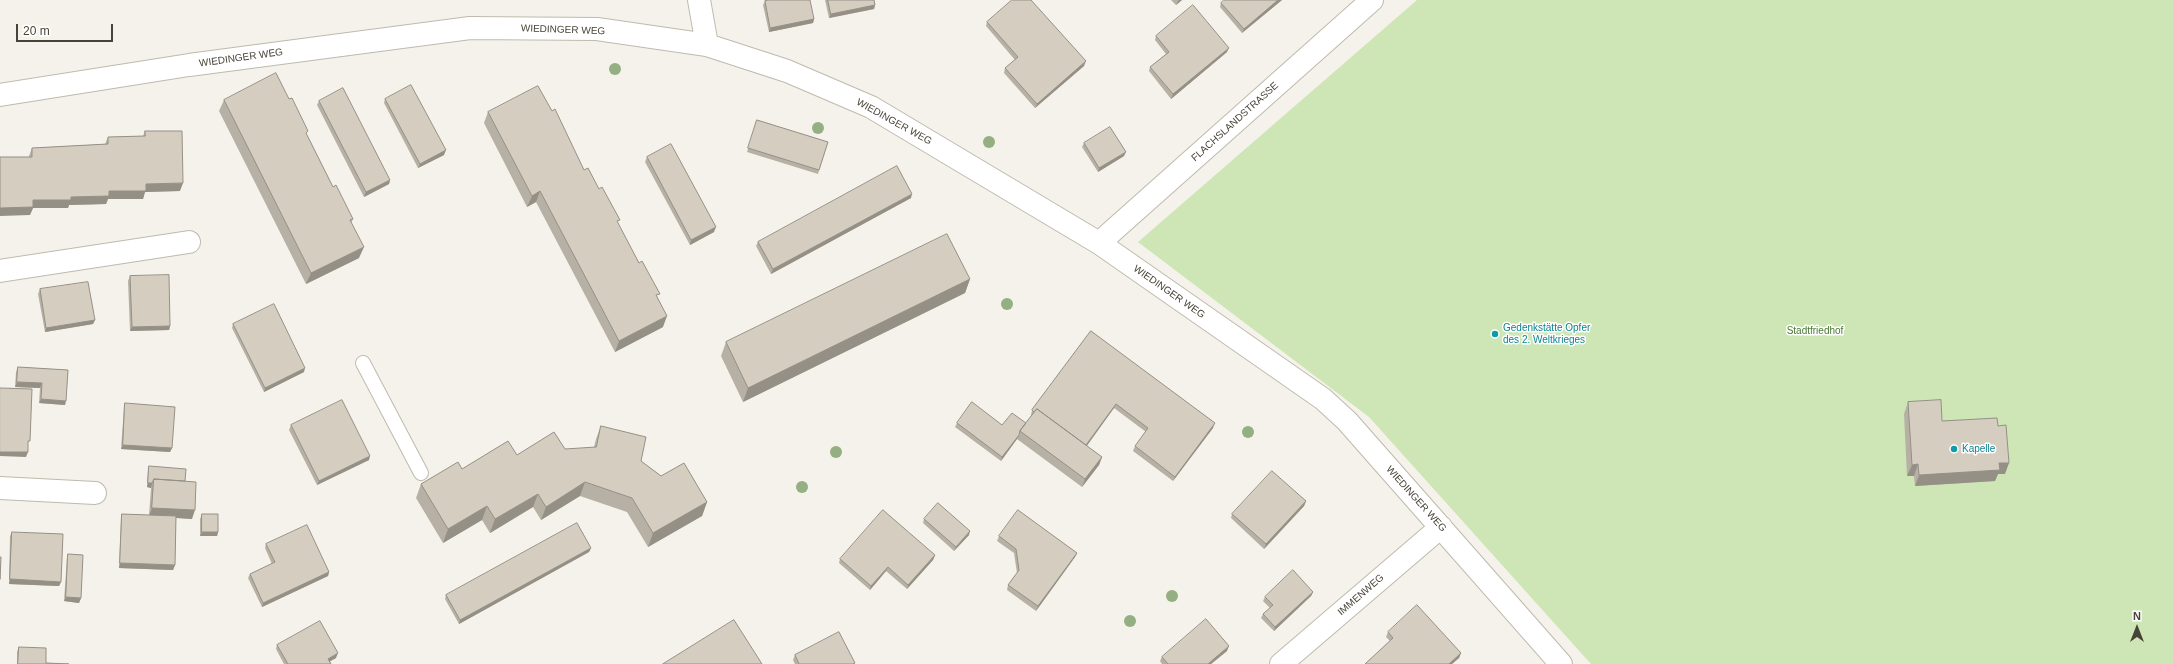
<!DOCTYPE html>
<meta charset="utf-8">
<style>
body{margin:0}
#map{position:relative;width:2173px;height:664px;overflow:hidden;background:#f4f2ea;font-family:Helvetica,sans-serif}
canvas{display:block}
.north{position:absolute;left:2117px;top:608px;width:40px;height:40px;-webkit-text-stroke:3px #fff;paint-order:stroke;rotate:0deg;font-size:11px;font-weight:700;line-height:16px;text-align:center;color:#484338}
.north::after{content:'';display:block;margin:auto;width:14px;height:18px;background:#484338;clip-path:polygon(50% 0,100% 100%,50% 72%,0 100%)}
.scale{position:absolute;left:16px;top:24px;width:97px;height:18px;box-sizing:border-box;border:2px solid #484338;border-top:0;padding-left:5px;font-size:12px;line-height:14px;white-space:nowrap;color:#484338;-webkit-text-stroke:3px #fff;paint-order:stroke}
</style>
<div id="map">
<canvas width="2173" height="664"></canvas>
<div class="north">N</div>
<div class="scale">20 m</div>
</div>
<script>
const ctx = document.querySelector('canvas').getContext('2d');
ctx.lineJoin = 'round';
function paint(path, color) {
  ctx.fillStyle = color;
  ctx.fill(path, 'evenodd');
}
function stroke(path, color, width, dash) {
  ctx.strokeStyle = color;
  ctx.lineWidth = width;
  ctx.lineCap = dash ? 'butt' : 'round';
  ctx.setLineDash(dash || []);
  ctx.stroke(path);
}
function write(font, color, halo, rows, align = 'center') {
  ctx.font = font + ' Helvetica,sans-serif';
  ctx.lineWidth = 3;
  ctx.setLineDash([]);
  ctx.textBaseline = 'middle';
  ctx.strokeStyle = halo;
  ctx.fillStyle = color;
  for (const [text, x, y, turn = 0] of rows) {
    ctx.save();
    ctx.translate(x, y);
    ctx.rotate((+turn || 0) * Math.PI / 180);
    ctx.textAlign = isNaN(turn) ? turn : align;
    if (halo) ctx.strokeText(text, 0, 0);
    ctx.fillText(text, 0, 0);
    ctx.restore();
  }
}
paint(new Path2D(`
 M 1417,0 L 2173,0 L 2173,664 L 1591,664 L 1369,417 L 1138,242 Z`), '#cee6b5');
const lane = new Path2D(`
 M 363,363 L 421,473`);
const street = new Path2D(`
 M 699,0 L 707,45
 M 0,95 L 189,65 L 470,28 L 597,29 L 707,45 L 787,71 L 871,107 L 1099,243 L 1323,399 L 1347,421 L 1561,664
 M 1099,243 L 1372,0
 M 0,271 L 189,242
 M 0,488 L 95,493
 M 1281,664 L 1441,527`);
stroke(lane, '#bfbaad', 16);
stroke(street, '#bfbaad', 24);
stroke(lane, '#fff', 14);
stroke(street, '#fff', 22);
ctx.fillStyle = '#94af82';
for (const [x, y] of [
 [615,69],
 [818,128],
 [989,142],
 [1007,304],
 [1248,432],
 [836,452],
 [802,487],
 [1172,596],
 [1130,621]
]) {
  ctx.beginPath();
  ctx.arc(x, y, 6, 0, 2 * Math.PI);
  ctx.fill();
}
paint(new Path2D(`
 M 825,0 L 874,0 L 875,5 L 874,9 L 829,18 Z
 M 1171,0 L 1182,0 L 1176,5 Z
 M 1282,0 L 1242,33 L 1220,7 L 1221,3 Z
 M 765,1 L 814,19 L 813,23 L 769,32 L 763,5 Z
 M 987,22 L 1084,66 L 1035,108 L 1004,73 L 1005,68 L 1015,60 L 986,26 Z
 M 1156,36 L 1227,52 L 1171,99 L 1149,71 L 1150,67 L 1166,54 L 1155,40 Z
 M 385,99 L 444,155 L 418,168 L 384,103 Z
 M 224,100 L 307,135 L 333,187 L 353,219 L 351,223 L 359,258 L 306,284 L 219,111 Z
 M 319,101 L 390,180 L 389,184 L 364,197 L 317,105 Z
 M 552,111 L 584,170 L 618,224 L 658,298 L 663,327 L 615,352 L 536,202 L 527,207 L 484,123 L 488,112 Z
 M 757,120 L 828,142 L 818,174 L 747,152 Z
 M 145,131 L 180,191 L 145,192 L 143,199 L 108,199 L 106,204 L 69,205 L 68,208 L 33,208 L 30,215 L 29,156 L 32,148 L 105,144 L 108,137 L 143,136 Z
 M 1084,143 L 1124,156 L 1098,172 L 1082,147 Z
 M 647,157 L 714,232 L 690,245 L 645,162 Z
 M 911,198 L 771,274 L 756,246 L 758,242 Z
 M 130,276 L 170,326 L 169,330 L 130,331 L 128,281 Z
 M 970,279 L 965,293 L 743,402 L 721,356 L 726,342 Z
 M 40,289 L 95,320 L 93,324 L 45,332 L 38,294 Z
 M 233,324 L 304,372 L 264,392 L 232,328 Z
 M 1091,331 L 1213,428 L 1173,481 L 1133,451 L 1135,446 L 1146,432 L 1114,408 L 1087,446 L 1102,457 L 1099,465 L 1082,487 L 1017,439 L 1001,461 L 955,427 L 957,423 L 1002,425 L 1026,423 L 1032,415 L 1031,415 L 1032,410 Z
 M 18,367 L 68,370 L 65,405 L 39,403 L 40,388 L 15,387 L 16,372 Z
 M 1908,402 L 1942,421 L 1998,426 L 2005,474 L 1998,474 L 1995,481 L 1915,486 L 1914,476 L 1907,476 L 1904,414 Z
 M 125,403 L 172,448 L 170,452 L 121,449 L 124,408 Z
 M 291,425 L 369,460 L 317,485 L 289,430 Z
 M 601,426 L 641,461 L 661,476 L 707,502 L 702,516 L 648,547 L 627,512 L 580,496 L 541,520 L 533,507 L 490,533 L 482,520 L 443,543 L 416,498 L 421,484 L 462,469 L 517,455 L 594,447 L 596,439 Z
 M 149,466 L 185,481 L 192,519 L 176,518 L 175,565 L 173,570 L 119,568 L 121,519 L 122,514 L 149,515 L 151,488 L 147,487 L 148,471 Z
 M 1306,501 L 1304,506 L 1264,549 L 1231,518 L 1232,514 Z
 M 202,514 L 218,532 L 217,536 L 200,536 L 200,519 Z
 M 924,519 L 969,535 L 954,551 L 923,523 Z
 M 12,532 L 61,582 L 59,586 L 9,584 L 10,536 Z
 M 999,536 L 1077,553 L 1075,557 L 1036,611 L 1007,590 L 1008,585 L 1017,573 L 1014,553 L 997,541 Z
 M 266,544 L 329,572 L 328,576 L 262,607 L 248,578 L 250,574 L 272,564 L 265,548 Z
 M 591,548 L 589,552 L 459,624 L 445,599 L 446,595 Z
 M 68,554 L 81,598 L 79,603 L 64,601 L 67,558 Z
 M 935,555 L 933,560 L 907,589 L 886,571 L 870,590 L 839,563 L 840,559 Z
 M 1313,592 L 1311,596 L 1274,631 L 1261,618 L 1263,614 L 1270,608 L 1263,601 L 1265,597 Z
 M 1388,632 L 1461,653 L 1459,658 L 1452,664 L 1365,664 L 1390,641 L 1386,637 Z
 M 277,645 L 336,658 L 330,661 L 331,664 L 284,664 L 276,649 Z
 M 19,647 L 46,663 L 69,664 L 17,664 L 17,652 Z
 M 1227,651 L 1211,664 L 1162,664 L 1160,661 L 1162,657 Z
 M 795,655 L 855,663 L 855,664 L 795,664 L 793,660 Z`), '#b7b1a5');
paint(new Path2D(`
 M 1179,0 L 1182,0 L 1176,5 L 1178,1 Z
 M 1278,0 L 1282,0 L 1242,33 L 1244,29 Z
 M 875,5 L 874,9 L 829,18 L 831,14 Z
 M 814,19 L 813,23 L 769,32 L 770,28 Z
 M 1229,48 L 1227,52 L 1171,99 L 1173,94 Z
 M 1086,61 L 1084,66 L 1035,108 L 1037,104 Z
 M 446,150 L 444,155 L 418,168 L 420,164 Z
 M 1126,152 L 1124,156 L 1098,172 L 1099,168 Z
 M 390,180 L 389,184 L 364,197 L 366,192 Z
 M 183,183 L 180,191 L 145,192 L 143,199 L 108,199 L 106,204 L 69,205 L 68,208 L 33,208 L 30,215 L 0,216 L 0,208 L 33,200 L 71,197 L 109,191 L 146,184 Z
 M 540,191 L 536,202 L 527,207 L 532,196 Z
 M 912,194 L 911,198 L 771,274 L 773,269 Z
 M 716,227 L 714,232 L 690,245 L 691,240 Z
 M 364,247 L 359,258 L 306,284 L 311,273 Z
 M 970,279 L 965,293 L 743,402 L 748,388 Z
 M 667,316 L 663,327 L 615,352 L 619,341 Z
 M 95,320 L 93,324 L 45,332 L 46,328 Z
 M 170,326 L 169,330 L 130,331 L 132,327 Z
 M 305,368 L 304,372 L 264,392 L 265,388 Z
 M 17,382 L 42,383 L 40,388 L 15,387 Z
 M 41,399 L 66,401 L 65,405 L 39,403 Z
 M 1116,404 L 1114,408 L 1082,452 L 1083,448 Z
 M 1215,423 L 1213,428 L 1173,481 L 1175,477 Z
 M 1019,435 L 1017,439 L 1001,461 L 1002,457 Z
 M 123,445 L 172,448 L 170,452 L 121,449 Z
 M 0,452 L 28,452 L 26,457 L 0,456 Z
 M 370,456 L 369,460 L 317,485 L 319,481 Z
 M 1102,457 L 1099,465 L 1082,487 L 1085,479 Z
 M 1999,463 L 2009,463 L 2005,474 L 1998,474 L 1995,481 L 1915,486 L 1919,475 Z
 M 1918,464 L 1914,476 L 1907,476 L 1912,465 Z
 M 585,482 L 580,496 L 541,520 L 546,507 Z
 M 148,483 L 152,483 L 151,488 L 147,487 Z
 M 538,494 L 533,507 L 490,533 L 495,519 Z
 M 1306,501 L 1304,506 L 1264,549 L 1266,544 Z
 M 707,502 L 702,516 L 648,547 L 653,533 Z
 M 487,506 L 482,520 L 443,543 L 448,529 Z
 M 152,508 L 195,510 L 192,519 L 149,516 Z
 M 970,531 L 969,535 L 954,551 L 956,547 Z
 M 202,532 L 218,532 L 217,536 L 200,536 Z
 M 591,548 L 589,552 L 459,624 L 460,620 Z
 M 1077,553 L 1075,557 L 1036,611 L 1038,606 Z
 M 935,555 L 933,560 L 907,589 L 908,585 Z
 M 120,563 L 175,565 L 173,570 L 119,568 Z
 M 888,567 L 886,571 L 870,590 L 871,586 Z
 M 329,572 L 328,576 L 262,607 L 263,603 Z
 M 10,579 L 61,582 L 59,586 L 9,584 Z
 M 1313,592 L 1311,596 L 1274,631 L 1275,627 Z
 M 66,597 L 81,598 L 79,603 L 64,601 Z
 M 1229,646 L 1227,651 L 1211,664 L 1208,664 Z
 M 338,653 L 336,658 L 327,663 L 328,659 Z
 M 1461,653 L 1459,658 L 1452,664 L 1449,664 Z`), '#959086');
const building = new Path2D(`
 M 770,0 L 810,0 L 814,19 L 770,28 L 765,1 Z
 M 828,0 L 874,0 L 875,5 L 831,14 Z
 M 1012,0 L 1031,0 L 1086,61 L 1037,104 L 1005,68 L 1018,57 L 987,22 Z
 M 1224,0 L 1278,0 L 1244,29 L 1221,3 Z
 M 1193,5 L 1229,48 L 1173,94 L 1150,67 L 1169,52 L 1156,36 Z
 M 276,73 L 289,99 L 292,98 L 308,131 L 306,133 L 333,187 L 336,185 L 353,219 L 350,220 L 364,247 L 311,273 L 224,100 Z
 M 411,85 L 446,150 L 420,164 L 385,99 Z
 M 538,86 L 552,111 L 555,109 L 584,170 L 588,168 L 599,189 L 602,187 L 620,220 L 617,221 L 639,263 L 642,261 L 660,294 L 656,295 L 667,316 L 619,341 L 540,191 L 532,196 L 488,112 Z
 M 343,88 L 390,180 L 366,192 L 319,101 Z
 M 757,120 L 828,142 L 819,170 L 748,148 Z
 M 1110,127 L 1126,152 L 1099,168 L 1084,143 Z
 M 145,131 L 182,131 L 183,183 L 146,184 L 146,191 L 109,191 L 109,196 L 71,197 L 71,200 L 33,200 L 33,207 L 0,208 L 0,157 L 32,157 L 32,148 L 108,144 L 108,137 L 145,136 Z
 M 671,144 L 716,227 L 691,240 L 647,157 Z
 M 897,166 L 912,194 L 773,269 L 758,242 Z
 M 947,234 L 970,279 L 748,388 L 726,342 Z
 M 169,275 L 170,326 L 132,327 L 130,276 Z
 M 88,282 L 95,320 L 46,328 L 40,289 Z
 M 274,304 L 305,368 L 265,388 L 233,324 Z
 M 1091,331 L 1215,423 L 1175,477 L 1135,446 L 1148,428 L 1116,404 L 1086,445 L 1037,409 L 1034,412 L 1032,410 Z
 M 18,367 L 68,370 L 66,401 L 41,399 L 42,383 L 17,382 Z
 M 0,388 L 32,389 L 30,441 L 28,441 L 28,452 L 0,452 Z
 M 342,400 L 370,456 L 319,481 L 291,425 Z
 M 1941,400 L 1942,421 L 1997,418 L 1998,426 L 2006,425 L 2009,463 L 1999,463 L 2000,470 L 1919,475 L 1918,464 L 1912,465 L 1908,402 Z
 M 972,402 L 1002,425 L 1012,413 L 1026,423 L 1020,431 L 1019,435 L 1002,457 L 957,423 Z
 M 125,403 L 175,407 L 172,448 L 123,445 Z
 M 1037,409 L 1102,457 L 1085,479 L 1020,431 Z
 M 601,426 L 646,437 L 641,461 L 661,476 L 684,463 L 707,502 L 653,533 L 632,498 L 585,482 L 546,507 L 538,494 L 495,519 L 487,506 L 448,529 L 421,484 L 458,462 L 462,469 L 508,441 L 517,455 L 554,432 L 565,449 L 596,447 Z
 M 149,466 L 186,469 L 185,481 L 154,479 L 152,483 L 148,483 Z
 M 1272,471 L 1306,501 L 1266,544 L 1232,514 Z
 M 154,479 L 196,482 L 195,510 L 152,508 Z
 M 938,503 L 970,531 L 956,547 L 924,519 Z
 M 883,510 L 935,555 L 908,585 L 888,567 L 871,586 L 840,559 Z
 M 1018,510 L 1077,553 L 1038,606 L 1008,585 L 1019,570 L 1016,549 L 999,536 Z
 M 122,514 L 176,516 L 175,565 L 120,563 Z
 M 202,514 L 218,514 L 218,532 L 202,532 Z
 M 577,523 L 591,548 L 460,620 L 446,595 Z
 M 307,525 L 329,572 L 263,603 L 250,574 L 275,562 L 266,544 Z
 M 12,532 L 63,534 L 61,582 L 10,579 Z
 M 68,554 L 83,555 L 81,598 L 66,597 Z
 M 0,557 L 1,557 L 0,579 Z
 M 1293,570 L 1313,592 L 1275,627 L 1263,614 L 1273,605 L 1265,597 Z
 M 1417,605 L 1461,653 L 1449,664 L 1365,664 L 1393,638 L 1388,632 Z
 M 1206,619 L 1229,646 L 1208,664 L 1168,664 L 1162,657 Z
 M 734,620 L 762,664 L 663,664 Z
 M 320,621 L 338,653 L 328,659 L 331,664 L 288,664 L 277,645 Z
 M 839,632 L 855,663 L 853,664 L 799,664 L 795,655 Z
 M 19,647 L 46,648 L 46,663 L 69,664 L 18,664 Z`);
paint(building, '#d5cec0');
stroke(building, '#959086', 1);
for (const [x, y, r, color] of [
 [1495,334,4,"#0f9aa8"],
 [1954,449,4,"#0f9aa8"]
]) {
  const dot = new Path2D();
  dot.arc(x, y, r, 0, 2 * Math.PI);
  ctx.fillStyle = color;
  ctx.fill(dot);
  stroke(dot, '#fff', 1.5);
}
write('10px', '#484338', '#fff', [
 ["WIEDINGER WEG",563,30,2],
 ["WIEDINGER WEG",241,58,-8],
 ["WIEDINGER WEG",894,122,29],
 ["FLACHSLANDSTRASSE",1235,122,-42],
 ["WIEDINGER WEG",1169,292,35],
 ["WIEDINGER WEG",1416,499,48],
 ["IMMENWEG",1361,595,-41]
]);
write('10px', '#0d838f', '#fff', [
 ["Gedenkstätte Opfer",1503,328],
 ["des 2. Weltkrieges",1503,340],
 ["Kapelle",1962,449]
], 'left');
write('10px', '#46782d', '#fff', [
 ["Stadtfriedhof",1815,331]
]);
</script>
